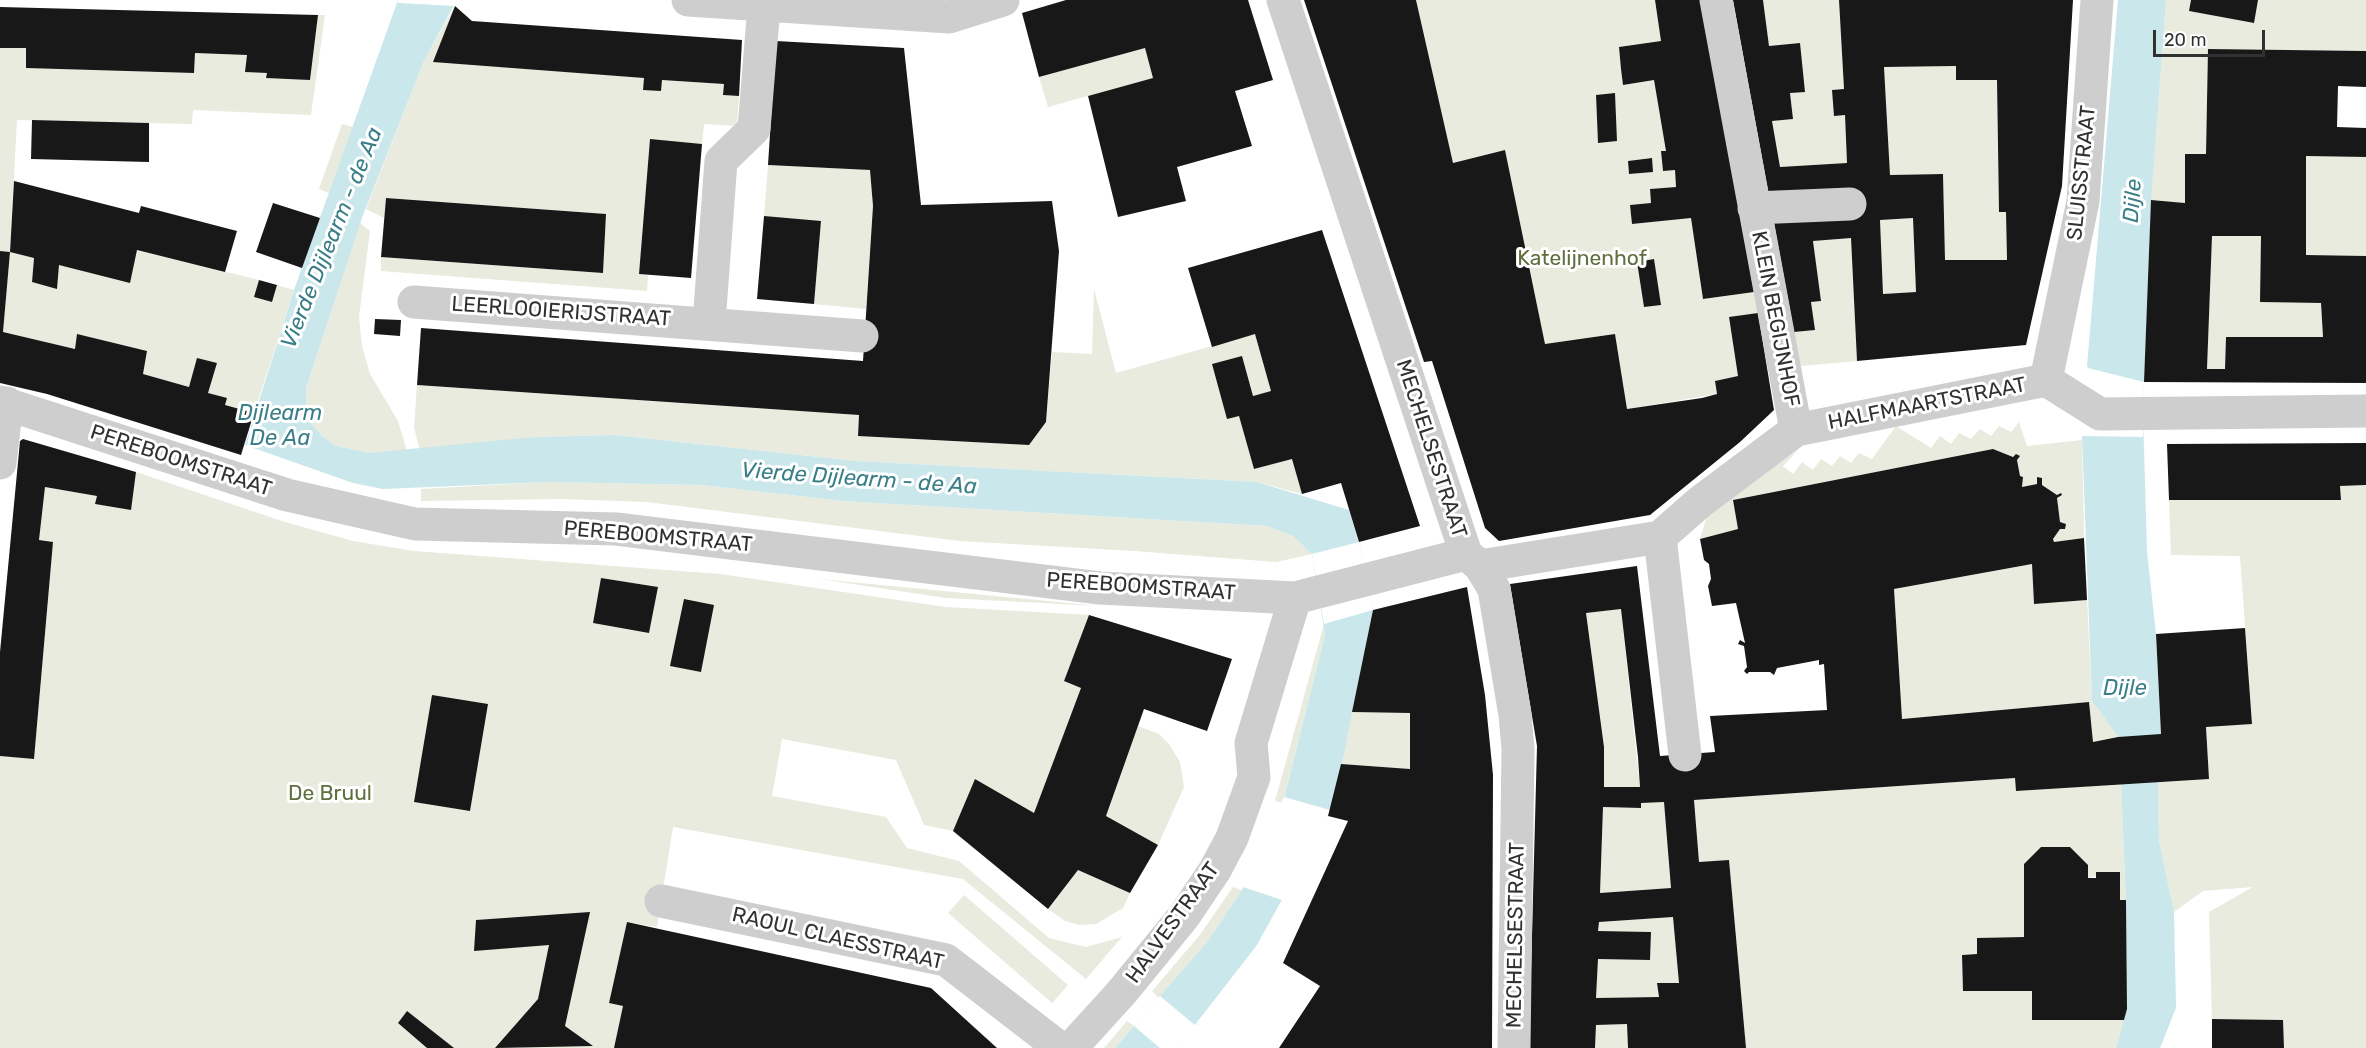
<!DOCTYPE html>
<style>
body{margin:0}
#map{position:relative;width:2366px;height:1048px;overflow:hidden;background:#fff;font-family:Rubik,sans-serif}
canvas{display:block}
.scale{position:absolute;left:2153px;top:30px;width:112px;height:27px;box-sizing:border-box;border:3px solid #313131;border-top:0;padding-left:8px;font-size:18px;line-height:21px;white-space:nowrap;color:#313131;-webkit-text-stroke:4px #fff;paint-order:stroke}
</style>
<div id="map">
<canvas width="2366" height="1048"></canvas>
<div class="scale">20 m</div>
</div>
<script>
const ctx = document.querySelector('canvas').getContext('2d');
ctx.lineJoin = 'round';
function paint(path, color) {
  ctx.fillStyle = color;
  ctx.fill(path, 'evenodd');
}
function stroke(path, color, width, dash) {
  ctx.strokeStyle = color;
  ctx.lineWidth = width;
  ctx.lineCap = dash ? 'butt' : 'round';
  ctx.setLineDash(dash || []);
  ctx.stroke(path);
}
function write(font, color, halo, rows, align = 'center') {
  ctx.font = font + ' Rubik,sans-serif';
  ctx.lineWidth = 6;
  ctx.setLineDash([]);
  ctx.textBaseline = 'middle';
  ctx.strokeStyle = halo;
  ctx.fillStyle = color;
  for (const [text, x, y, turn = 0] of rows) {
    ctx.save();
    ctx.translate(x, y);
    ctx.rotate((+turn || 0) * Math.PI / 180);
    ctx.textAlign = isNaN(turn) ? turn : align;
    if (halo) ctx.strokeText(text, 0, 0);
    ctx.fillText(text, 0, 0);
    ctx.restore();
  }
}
paint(new Path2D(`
 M 1416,0 L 1655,0 L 1661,41 L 1619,47 L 1623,85 L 1654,80 L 1666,151 L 1661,152 L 1663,171 L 1675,170 L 1676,187 L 1650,189 L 1651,203 L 1630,205 L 1632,224 L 1691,218 L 1703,299 L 1754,292 L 1758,313 L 1729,318 L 1738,376 L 1715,381 L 1717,394 L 1627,409 L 1615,334 L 1545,344 L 1505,150 L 1453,163 ZM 1615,93 L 1617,141 L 1598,143 L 1596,95 ZM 1651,158 L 1652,172 L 1629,174 L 1628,161 ZM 1654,259 L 1660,305 L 1644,307 L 1637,262 Z
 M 1763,0 L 1839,0 L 1844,89 L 1832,90 L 1845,115 L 1847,163 L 1780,167 L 1772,121 L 1793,119 L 1790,93 L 1799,43 L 1769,46 Z
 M 2166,0 L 2191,0 L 2189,11 L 2253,23 L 2258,0 L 2366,0 L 2366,51 L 2208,49 L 2206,154 L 2185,154 L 2185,203 L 2151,200 Z
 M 455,6 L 434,61 L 644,78 L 643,90 L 662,80 L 724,84 L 723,95 L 739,96 L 737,126 L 704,124 L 702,144 L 650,140 L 639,274 L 648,275 L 647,291 L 381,271 L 381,257 L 603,273 L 606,214 L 386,198 L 384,218 L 366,209 L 424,61 Z
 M 318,15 L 325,15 L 311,115 L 193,110 L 192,124 L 17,120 L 10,251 L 34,258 L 32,282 L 57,288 L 59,265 L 137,250 L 259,280 L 255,297 L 272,302 L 277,285 L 294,290 L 254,413 L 225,405 L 226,398 L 208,393 L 217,364 L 189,387 L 143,374 L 147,351 L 77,335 L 75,349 L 3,332 L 10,252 L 0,251 L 0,48 L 26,48 L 26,68 L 194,73 L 195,53 L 247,55 L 246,72 L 267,73 L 310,79 Z
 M 1145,48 L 1153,78 L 1048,107 L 1039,77 Z
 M 1956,66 L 1956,80 L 1997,80 L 1999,212 L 2006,212 L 2007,260 L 1945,260 L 1943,174 L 1890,175 L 1884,67 Z
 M 342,124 L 353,127 L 329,193 L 319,189 Z
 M 2306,156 L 2366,157 L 2366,256 L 2306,255 Z
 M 768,165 L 870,170 L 873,206 L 866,309 L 814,304 L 821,222 L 764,216 Z
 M 1913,218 L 1916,292 L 1883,294 L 1880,220 Z
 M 360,223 L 370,231 L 359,317 L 362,346 L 370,374 L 398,421 L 407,451 L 369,453 L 336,446 L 321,435 L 307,418 L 306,388 Z
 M 2212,236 L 2261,236 L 2260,302 L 2321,303 L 2323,337 L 2226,337 L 2225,369 L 2207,369 Z
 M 1851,238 L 1857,361 L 1801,366 L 1794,332 L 1814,330 L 1811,302 L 1821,301 L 1813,241 Z
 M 1094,289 L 1116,373 L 1255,334 L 1271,391 L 1253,396 L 1242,356 L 1212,364 L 1227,418 L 1239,416 L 1254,469 L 1292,459 L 1302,494 L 1257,482 L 856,461 L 615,435 L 534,437 L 420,450 L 414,428 L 417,385 L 859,415 L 858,436 L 1028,445 L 1046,422 L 1052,352 L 1092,354 Z
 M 2019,422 L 2027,446 L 2082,440 L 2084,535 L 2092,701 L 2118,737 L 2093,742 L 2089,702 L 1902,719 L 1894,589 L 2032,564 L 2034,604 L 2087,600 L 2084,538 L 2054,542 L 2053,539 L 2060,529 L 2065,528 L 2066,524 L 2060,522 L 2057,498 L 2062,494 L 2057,495 L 2042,485 L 2041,478 L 2037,477 L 2037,484 L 2022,487 L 2023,477 L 2020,476 L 2017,460 L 2019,456 L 2016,454 L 2013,457 L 1993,449 L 1733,500 L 1738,529 L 1700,539 L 1708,513 L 1798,450 L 1783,466 L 1793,474 L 1802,462 L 1813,470 L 1821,459 L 1832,466 L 1840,456 L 1851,463 L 1859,453 L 1872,459 L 1896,426 L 1931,448 L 1940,436 L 1951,444 L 1959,433 L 1971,439 L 1980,429 L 1991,436 L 1999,426 L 2011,432 Z
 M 136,472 L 285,522 L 353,541 L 414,551 L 720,574 L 946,607 L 1089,615 L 1064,681 L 1081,688 L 1034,813 L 975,779 L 953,831 L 924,825 L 896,760 L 782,739 L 772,796 L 886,817 L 907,848 L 959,861 L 1049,938 L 1086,947 L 1122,937 L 1086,979 L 963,879 L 673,827 L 657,927 L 627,922 L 609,1003 L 623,1006 L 614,1048 L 0,1048 L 0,756 L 34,759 L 53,542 L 39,540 L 45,487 L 97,496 L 96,504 L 130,510 ZM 601,578 L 658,587 L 649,633 L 593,623 Z
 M 549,482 L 702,485 L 843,501 L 1267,526 L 1293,536 L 1312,554 L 1276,562 L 1134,551 L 960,541 L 647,502 L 561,499 L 421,501 L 421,489 Z
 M 2366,485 L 2366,1048 L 2284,1048 L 2282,1020 L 2212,1019 L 2209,912 L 2253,887 L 2203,891 L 2174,912 L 2159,840 L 2158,782 L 2209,779 L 2206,727 L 2252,723 L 2240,556 L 2171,555 L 2169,500 L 2341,500 L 2340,486 Z
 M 819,579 L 1099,606 L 946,598 Z
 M 1621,609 L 1640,787 L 1604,787 L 1604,747 L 1586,613 Z
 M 1324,624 L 1325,635 L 1283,803 L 1275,801 Z
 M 1352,712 L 1410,713 L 1410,769 L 1341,764 Z
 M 1138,726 L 1159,734 L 1169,744 L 1180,762 L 1184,787 L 1158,845 L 1106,816 Z
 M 2015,778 L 2016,791 L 2121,784 L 2126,900 L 2120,900 L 2119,872 L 2088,878 L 2088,865 L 2070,847 L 2041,847 L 2024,864 L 2024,937 L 1977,938 L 1977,954 L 1962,955 L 1963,991 L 2032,991 L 2032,1020 L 2124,1020 L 2116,1048 L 1746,1048 L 1729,861 L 1699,862 L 1694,800 Z
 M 1664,802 L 1671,888 L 1600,893 L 1603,807 L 1640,808 L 1641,803 Z
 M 1078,870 L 1130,893 L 1123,908 L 1096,924 L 1080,925 L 1065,921 L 1048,909 Z
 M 1233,887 L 1242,890 L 1208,941 L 1159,998 L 1152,991 L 1199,936 Z
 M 964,895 L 1068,985 L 1052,1003 L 948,913 Z
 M 1673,917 L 1679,983 L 1657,983 L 1659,997 L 1596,998 L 1598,959 L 1650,960 L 1651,932 L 1598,931 L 1599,922 Z
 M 1127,1021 L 1134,1026 L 1115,1048 L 1104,1048 Z
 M 1627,1024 L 1628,1048 L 1595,1048 L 1596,1025 Z`), '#e8ebdd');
paint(new Path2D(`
 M 398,0 L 457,0 L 424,61 L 363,215 L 306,388 L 307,418 L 321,435 L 336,446 L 369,453 L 534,437 L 615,435 L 856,461 L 1257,482 L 1349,510 L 1360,547 L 1373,610 L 1337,787 L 1328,816 L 1257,945 L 1177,1048 L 1115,1048 L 1208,941 L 1242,890 L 1283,803 L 1325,635 L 1312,554 L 1293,536 L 1267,526 L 843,501 L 702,485 L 549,482 L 383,489 L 353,483 L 245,445 L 294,290 Z
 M 2118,0 L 2166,0 L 2151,203 L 2143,414 L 2147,551 L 2156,634 L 2161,734 L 2158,782 L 2159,840 L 2174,912 L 2176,1008 L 2160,1048 L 2116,1048 L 2127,1009 L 2126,900 L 2121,784 L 2118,737 L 2092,701 L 2082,436 L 2100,436 L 2099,394 L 2087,366 Z`), '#cae7eb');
paint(new Path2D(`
 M 398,0 L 457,0 L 455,6 L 398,3 Z
 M 2084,367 L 2144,382 L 2143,437 L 2082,436 L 2082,433 L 2097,433 L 2096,395 Z
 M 1359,542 L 1373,610 L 1324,624 L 1312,554 Z
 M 1284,797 L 1330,810 L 1319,839 L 1285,901 L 1243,887 L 1259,846 Z
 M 1160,996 L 1196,1026 L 1177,1048 L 1160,1048 L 1134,1026 Z`), '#fff');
paint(new Path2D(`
 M 1066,0 L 1248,0 L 1273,80 L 1235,91 L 1252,146 L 1177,167 L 1186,201 L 1118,217 L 1088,96 L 1153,78 L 1145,48 L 1039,77 L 1022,13 Z
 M 1304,0 L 1416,0 L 1453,163 L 1505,150 L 1545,344 L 1615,334 L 1627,409 L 1702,398 L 1717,394 L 1715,381 L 1738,376 L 1729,317 L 1758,313 L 1774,410 L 1740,442 L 1650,515 L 1499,541 L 1485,528 L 1432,361 L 1424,362 Z
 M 1655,0 L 1701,0 L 1754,292 L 1703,299 L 1691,218 L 1632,224 L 1630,205 L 1651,203 L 1650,189 L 1676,187 L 1675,170 L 1663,171 L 1661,151 L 1666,151 L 1654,80 L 1623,85 L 1621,69 L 1619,47 L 1661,41 Z
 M 1733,0 L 1763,0 L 1769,46 L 1800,43 L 1805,92 L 1790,93 L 1793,119 L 1772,121 L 1780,167 L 1847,163 L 1845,115 L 1834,116 L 1832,90 L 1844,89 L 1839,0 L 2073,0 L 2062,186 L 2026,345 L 1857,361 L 1851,238 L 1813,241 L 1821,301 L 1811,302 L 1815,330 L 1794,332 ZM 1956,66 L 1956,80 L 1997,80 L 1999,212 L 2006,212 L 2007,260 L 1945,260 L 1943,174 L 1890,175 L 1884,67 ZM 1913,218 L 1916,292 L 1883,294 L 1880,220 Z
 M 2191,0 L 2258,0 L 2254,23 L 2189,11 Z
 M 455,6 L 472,21 L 742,40 L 739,96 L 723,95 L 724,84 L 662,80 L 661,91 L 643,90 L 644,78 L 433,62 Z
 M 0,7 L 196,12 L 318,15 L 310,80 L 266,78 L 267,73 L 245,72 L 247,55 L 195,53 L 194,73 L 26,68 L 26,48 L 0,48 Z
 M 776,41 L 904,48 L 921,205 L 1052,201 L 1059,251 L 1046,422 L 1029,445 L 858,436 L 859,415 L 417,385 L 421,328 L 863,361 L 873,206 L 870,170 L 768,165 Z
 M 2208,49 L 2366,51 L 2366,87 L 2338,86 L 2337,127 L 2366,128 L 2366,157 L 2306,156 L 2306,255 L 2366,256 L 2366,383 L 2144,382 L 2151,200 L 2185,203 L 2185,154 L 2206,154 ZM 2212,236 L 2261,236 L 2260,302 L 2321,303 L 2323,337 L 2226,337 L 2225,369 L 2207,369 Z
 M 1615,93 L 1617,141 L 1598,143 L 1596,95 Z
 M 32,120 L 149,123 L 149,162 L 31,159 Z
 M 650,139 L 702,144 L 691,278 L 639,274 Z
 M 1652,158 L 1653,172 L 1629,174 L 1628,161 Z
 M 14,181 L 139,213 L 141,206 L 237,231 L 225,272 L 137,250 L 130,283 L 59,265 L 57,289 L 32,282 L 34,258 L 10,252 Z
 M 386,198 L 606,214 L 603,273 L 381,257 Z
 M 273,203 L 320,218 L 302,268 L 256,252 Z
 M 764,216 L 821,221 L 814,304 L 757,299 Z
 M 1322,230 L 1420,526 L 1359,542 L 1341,483 L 1302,494 L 1292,459 L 1254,469 L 1239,416 L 1227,419 L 1212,364 L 1242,356 L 1253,396 L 1271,391 L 1255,334 L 1212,347 L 1188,268 Z
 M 0,251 L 10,252 L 3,332 L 75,349 L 77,334 L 147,351 L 143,374 L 189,387 L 197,358 L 217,363 L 208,393 L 227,398 L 225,405 L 254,413 L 241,455 L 47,394 L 0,383 Z
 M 1654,259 L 1661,305 L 1644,307 L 1637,262 Z
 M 259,280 L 277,285 L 272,302 L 254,297 Z
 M 375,319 L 401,320 L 400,336 L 374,334 Z
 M 23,439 L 136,472 L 131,510 L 95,504 L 97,496 L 45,487 L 39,540 L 53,542 L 34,759 L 0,756 L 0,652 L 20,441 Z
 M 2366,443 L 2366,485 L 2340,486 L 2341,500 L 2169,500 L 2167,444 Z
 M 1993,449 L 2013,457 L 2016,454 L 2020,456 L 2017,460 L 2020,476 L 2023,477 L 2022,487 L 2037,484 L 2037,477 L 2042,478 L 2042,485 L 2057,495 L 2061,493 L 2062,495 L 2057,498 L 2060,522 L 2066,524 L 2065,529 L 2060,529 L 2053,539 L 2054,542 L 2084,538 L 2087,600 L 2034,604 L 2032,564 L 1894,589 L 1902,719 L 2089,702 L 2093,742 L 2118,737 L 2161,734 L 2156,634 L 2245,628 L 2252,724 L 2206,727 L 2209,779 L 2016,791 L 2015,778 L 1694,800 L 1699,862 L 1729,860 L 1746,1048 L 1628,1048 L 1627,1024 L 1596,1025 L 1595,1048 L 1529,1048 L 1537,746 L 1510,584 L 1637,566 L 1660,756 L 1715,752 L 1710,716 L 1827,710 L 1824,664 L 1819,665 L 1819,660 L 1777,668 L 1774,675 L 1770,672 L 1749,672 L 1747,674 L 1744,671 L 1747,667 L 1744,646 L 1738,644 L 1740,640 L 1745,643 L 1736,603 L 1712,606 L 1708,586 L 1711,579 L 1709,564 L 1704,560 L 1700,539 L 1738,529 L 1733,500 ZM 1621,609 L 1638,757 L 1640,787 L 1604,787 L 1604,747 L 1586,613 ZM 1664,802 L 1671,888 L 1600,893 L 1603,807 L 1641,808 L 1641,803 ZM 1673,917 L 1679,983 L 1657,983 L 1659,997 L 1596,998 L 1598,959 L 1650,960 L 1651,932 L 1598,931 L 1599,922 Z
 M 601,578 L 658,587 L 649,633 L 593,623 Z
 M 1467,587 L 1485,695 L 1493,775 L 1492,1048 L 1279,1048 L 1320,986 L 1283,963 L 1348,821 L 1328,816 L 1341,764 L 1410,769 L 1410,713 L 1352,712 L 1373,610 Z
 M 684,599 L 714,605 L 701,672 L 670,666 Z
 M 1089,615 L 1232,659 L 1207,731 L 1144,709 L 1106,816 L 1158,845 L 1130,893 L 1078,870 L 1048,909 L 953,831 L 975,779 L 1034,813 L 1081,688 L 1064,681 Z
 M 432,695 L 488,704 L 470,811 L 414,802 Z
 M 2041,847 L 2070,847 L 2088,865 L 2088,878 L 2096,878 L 2096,872 L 2120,872 L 2120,900 L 2126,900 L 2127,1009 L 2124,1020 L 2032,1020 L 2032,991 L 1963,991 L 1962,955 L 1977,954 L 1977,938 L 2024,937 L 2024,864 Z
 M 590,912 L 565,1026 L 593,1046 L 495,1048 L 538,999 L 549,945 L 474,951 L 476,920 Z
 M 627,922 L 931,988 L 997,1048 L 614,1048 L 623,1006 L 609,1003 Z
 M 407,1011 L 454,1048 L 427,1048 L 398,1023 Z
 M 2212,1019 L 2283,1020 L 2284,1048 L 2212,1048 Z`), '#181818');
stroke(new Path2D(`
 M 688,0 L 949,17 L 1003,0
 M 1283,0 L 1466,554 L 1480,566 L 1494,589 L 1515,715 L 1518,749 L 1514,1048
 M 1716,0 L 1796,430
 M 1754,208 L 1850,204
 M 414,302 L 862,336
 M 709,323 L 721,161 L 754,129 L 764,6
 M 2046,380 L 2083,201 L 2097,0
 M 0,402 L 287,495 L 415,524 L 616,529 L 1100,588 L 1295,598
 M 0,463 L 7,403
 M 1660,537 L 1685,755
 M 1480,566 L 1660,537 L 1700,502 L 1796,430 L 2046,380 L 2100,414 L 2366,411
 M 661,901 L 946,960 L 1060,1048
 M 1071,1048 L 1122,992 L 1184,916 L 1215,870 L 1232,838 L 1254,777 L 1251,743 L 1295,598 L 1466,554`), '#cecece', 33);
write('21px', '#313131', '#fff', [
 ["SLUISSTRAAT",2082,173,-84],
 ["LEERLOOIERIJSTRAAT",561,312,4],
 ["KLEIN BEGIJNHOF",1775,319,79],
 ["HALFMAARTSTRAAT",1927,404,-11],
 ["MECHELSESTRAAT",1431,449,72],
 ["PEREBOOMSTRAAT",181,461,18],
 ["PEREBOOMSTRAAT",658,537,5],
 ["PEREBOOMSTRAAT",1141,587,4],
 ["HALVESTRAAT",1173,923,-54],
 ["MECHELSESTRAAT",1516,935,-89],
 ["RAOUL CLAESSTRAAT",838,939,13]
]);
write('21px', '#616e3e', '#fff', [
 ["Katelijnenhof",1582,259],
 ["De Bruul",330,794]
]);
write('italic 22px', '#3a7e88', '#fff', [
 ["Dijle",2133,201,-86],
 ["Vierde Dijlearm - de Aa",332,238,-68],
 ["Dijlearm",280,414],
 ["De Aa",280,439],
 ["Vierde Dijlearm - de Aa",859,479,4],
 ["Dijle",2125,689]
]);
</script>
